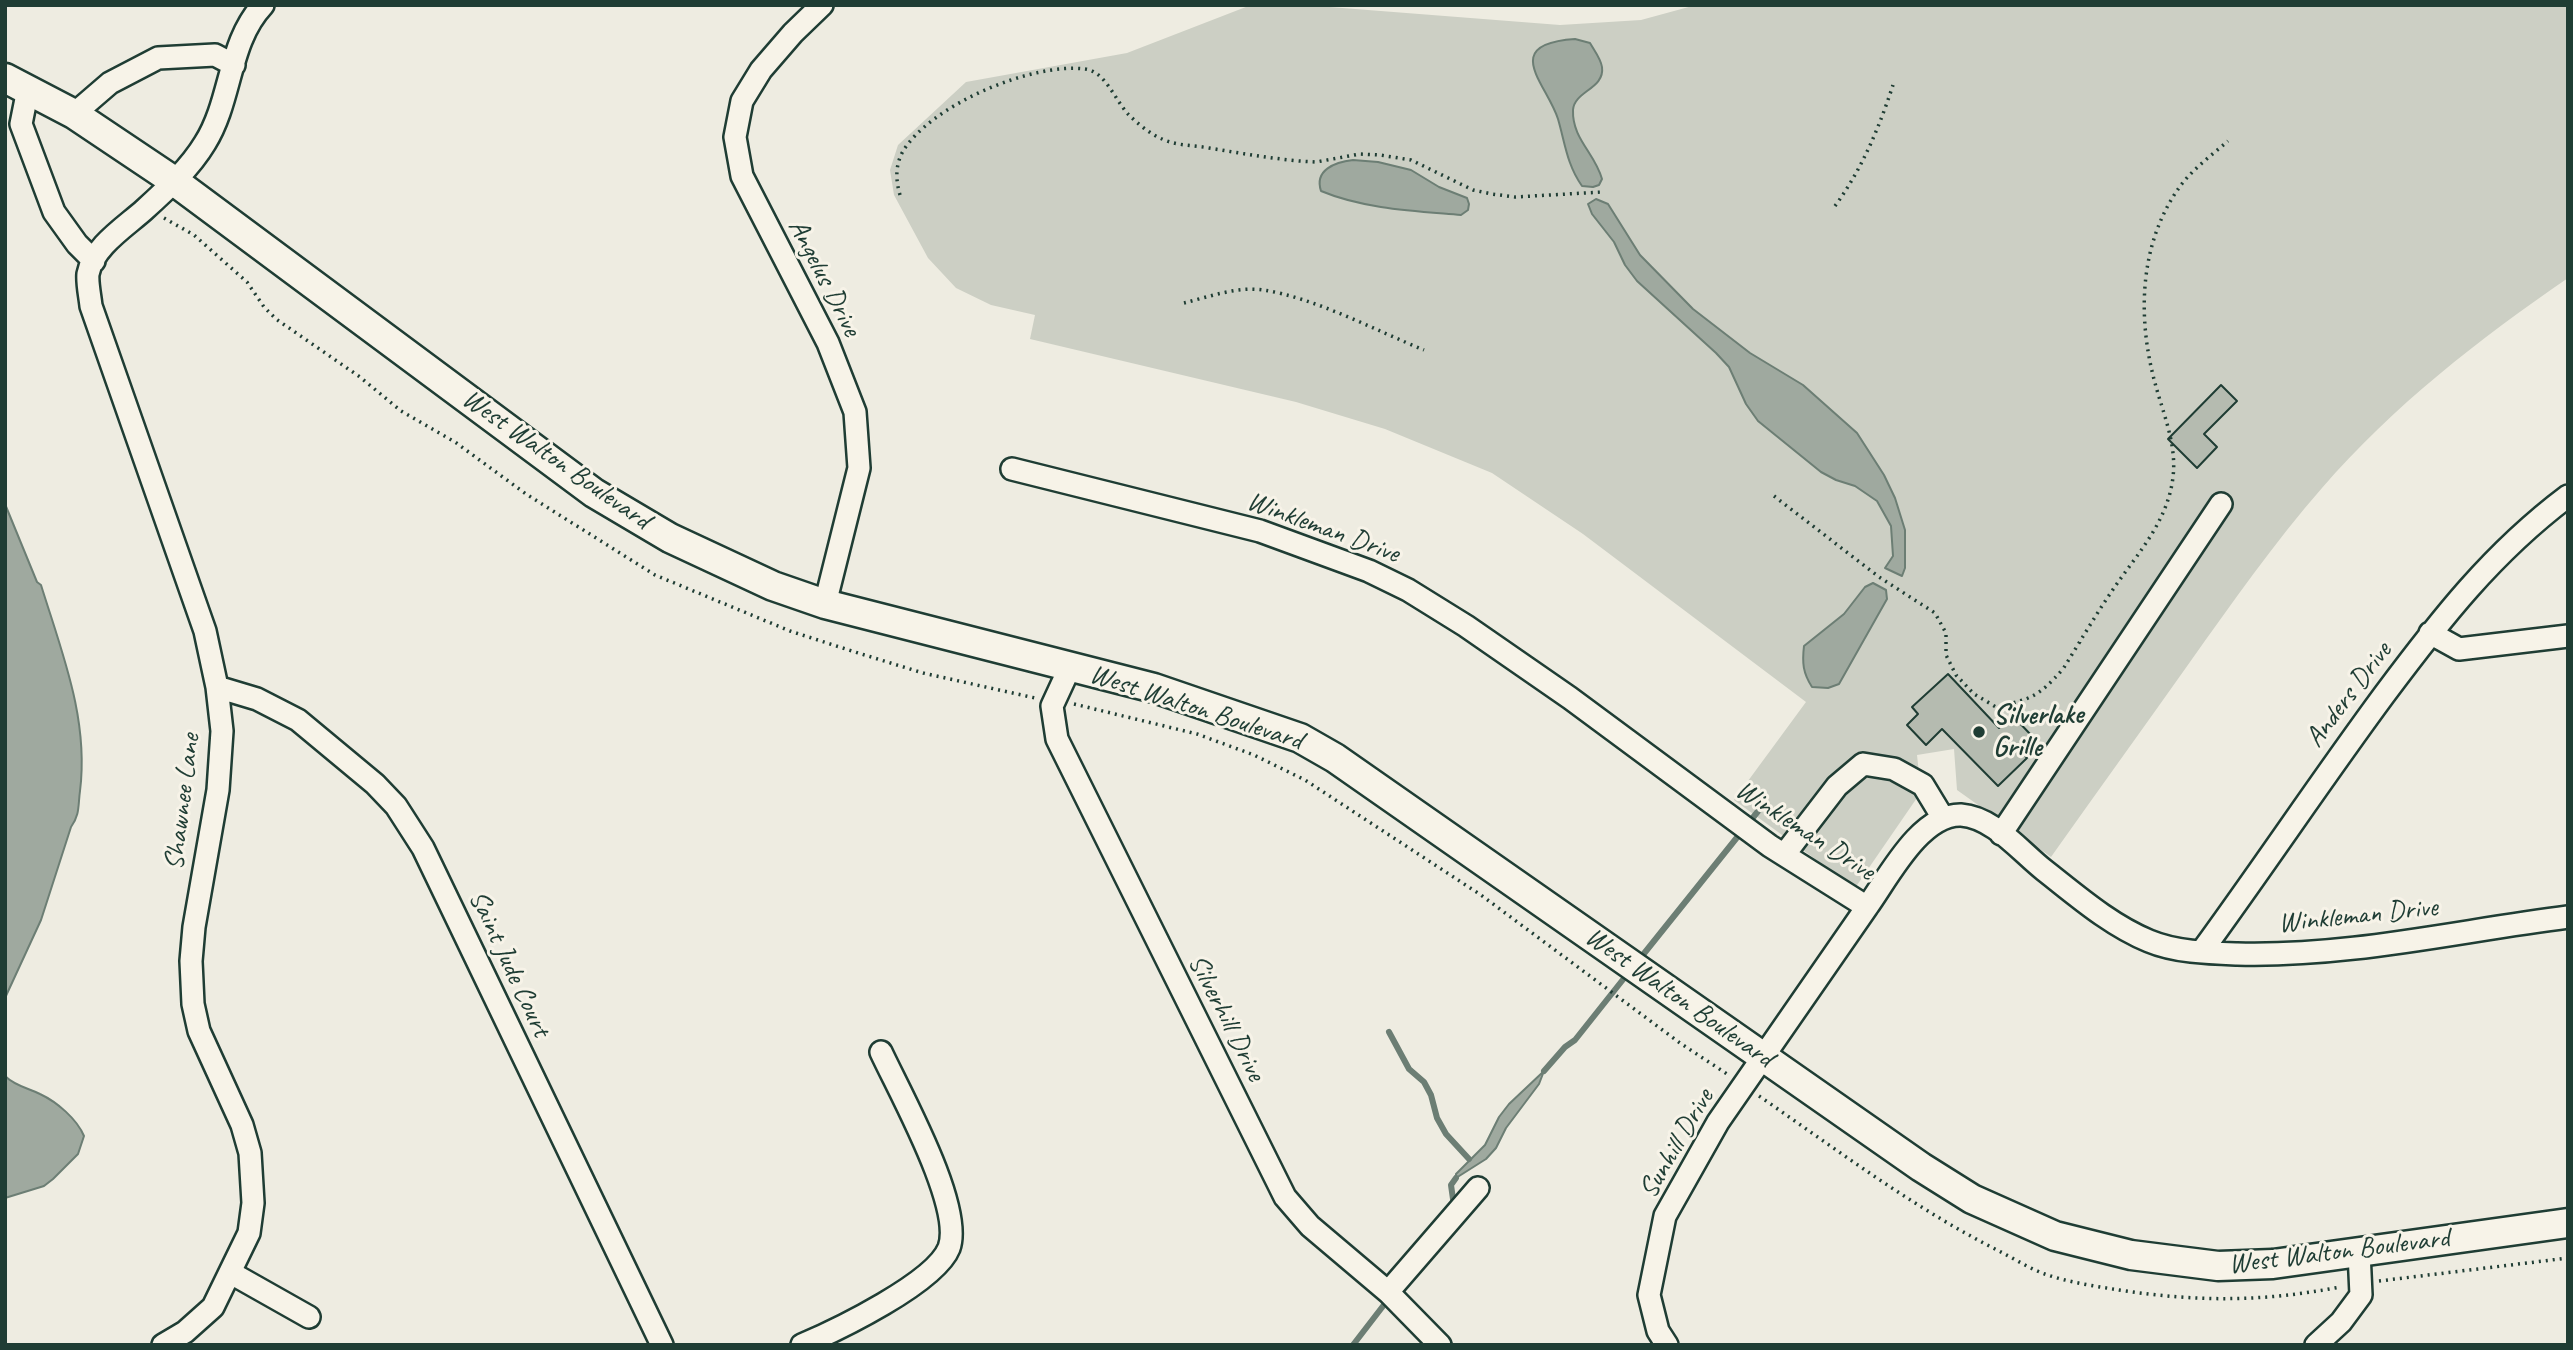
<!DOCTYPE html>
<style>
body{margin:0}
#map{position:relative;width:2573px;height:1350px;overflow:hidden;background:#eeece1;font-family:Caveat,sans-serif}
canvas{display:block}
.frame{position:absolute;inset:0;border:7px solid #1f3d34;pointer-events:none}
</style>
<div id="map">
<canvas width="2573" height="1350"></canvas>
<div class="frame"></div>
</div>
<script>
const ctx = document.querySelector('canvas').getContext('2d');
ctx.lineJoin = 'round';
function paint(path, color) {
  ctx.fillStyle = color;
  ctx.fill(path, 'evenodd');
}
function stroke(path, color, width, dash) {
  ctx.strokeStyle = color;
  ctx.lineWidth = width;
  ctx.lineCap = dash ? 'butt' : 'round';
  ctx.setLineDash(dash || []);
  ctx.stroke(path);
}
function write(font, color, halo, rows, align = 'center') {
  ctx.font = font + ' Caveat,sans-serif';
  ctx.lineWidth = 6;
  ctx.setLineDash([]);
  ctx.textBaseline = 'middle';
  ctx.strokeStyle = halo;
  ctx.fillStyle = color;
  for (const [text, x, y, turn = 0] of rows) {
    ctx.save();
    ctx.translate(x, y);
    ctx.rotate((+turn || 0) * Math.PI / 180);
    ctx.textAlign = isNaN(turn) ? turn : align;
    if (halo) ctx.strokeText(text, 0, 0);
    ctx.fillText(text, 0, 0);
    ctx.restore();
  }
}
paint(new Path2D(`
 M 1251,5 L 1304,5 L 1560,25 L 1641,20 L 1696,5 L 2568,5 L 2568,278 C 2479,339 2393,406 2322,488 C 2274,543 2232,603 2190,662 C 2144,727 2097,792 2051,857 L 1957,790 L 1954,749 L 1917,755 L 1921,792 L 1855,888 L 1734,800 L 1806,702 L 1583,534 L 1492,473 L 1385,429 L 1296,402 L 1030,339 L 1035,315 L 991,305 L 956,288 L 928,258 L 894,195 L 890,170 L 898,145 L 966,82 L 1127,53 Z`), '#cccfc4');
const water = new Path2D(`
 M 1575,39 L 1590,43 C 1594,50 1601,59 1602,67 C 1605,89 1574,91 1573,110 C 1572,139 1595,153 1602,179 L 1599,185 L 1593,187 L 1582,186 C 1567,165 1565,143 1558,119 C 1547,84 1499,44 1575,39 Z
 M 1353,160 L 1378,162 L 1411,170 L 1439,187 L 1467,198 L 1469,204 L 1468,210 L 1461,215 C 1415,211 1364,209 1321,191 C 1314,170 1335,162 1353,160 Z
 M 1596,199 L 1608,204 L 1640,255 L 1693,309 L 1750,353 L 1803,385 L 1857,433 L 1884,475 L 1895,498 L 1905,530 L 1905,568 L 1902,576 L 1885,568 L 1893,556 L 1891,526 L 1877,501 L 1855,486 L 1836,480 L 1821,472 L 1758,421 L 1746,404 L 1729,367 L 1716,353 L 1637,281 L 1625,265 L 1614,242 L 1592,214 L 1588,204 Z
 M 5,504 L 37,582 L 41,585 C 62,653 89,719 80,791 C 78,805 80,815 71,827 L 41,920 L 5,998 Z
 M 1873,583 L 1886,590 L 1887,599 L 1839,684 L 1828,688 L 1812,687 C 1803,673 1802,663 1804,646 L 1844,614 L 1865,587 Z
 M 1544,1071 L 1539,1084 L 1506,1128 L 1496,1148 L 1486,1159 L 1456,1178 L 1456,1174 L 1485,1145 L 1499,1117 L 1509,1104 Z
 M 5,1076 C 15,1086 28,1088 40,1094 C 57,1102 77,1119 84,1136 L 78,1154 L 53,1179 L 44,1186 L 5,1198 Z`);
paint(water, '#9fa99f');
stroke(water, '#6c7e74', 2);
stroke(new Path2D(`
 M 1638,961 L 1759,810
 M 1389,1032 L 1409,1069 L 1424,1082 L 1431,1095 L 1437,1118 L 1446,1134 L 1469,1159
 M 1544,1071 L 1565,1047 L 1575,1040 L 1629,972
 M 1454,1206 L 1451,1185 L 1456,1178
 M 1353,1345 L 1390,1297`), '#6c7e74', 6);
const building = new Path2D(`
 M 2221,385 L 2237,401 L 2204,434 L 2217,447 L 2197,468 L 2168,439 Z
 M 1948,674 L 1999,728 L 2012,715 L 2031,735 L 2018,748 L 2027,758 L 1998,786 L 1942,729 L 1926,745 L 1907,725 L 1918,714 L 1912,707 Z`);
paint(building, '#b5bbb0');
stroke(building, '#1f3d34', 2);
const minor = new Path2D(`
 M 822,5 L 793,33 L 761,70 L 742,101 L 735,137 L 742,176 L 828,343 L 855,412 L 859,468 L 825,604
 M 28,89 L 21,124 L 54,212 L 77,244 L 94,261
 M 74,114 L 110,83 L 158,58 L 215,55 L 234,65
 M 1012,469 L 1260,531 L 1369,571 L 1408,590 L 1466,626 L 1570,698 L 1770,846 L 1867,907 C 1888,878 1920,814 1961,815 C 1993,817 2020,851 2044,870 C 2076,895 2110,925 2149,941 C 2175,952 2208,953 2237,954 C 2349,957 2457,931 2568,917
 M 2430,633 L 2459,649 L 2568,636
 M 1070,667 L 1052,706 L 1057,739 L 1285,1197 L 1310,1226 L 1388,1292 L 1440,1345
 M 217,687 L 257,699 L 298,720 L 375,784 L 396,806 L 423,848 L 662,1345
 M 2001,834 L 2221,504
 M 1784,855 L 1837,786 L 1863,764 L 1894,769 L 1923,785 L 1943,818
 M 2202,951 C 2264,866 2322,779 2384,695 C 2440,620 2492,553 2568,496
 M 231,1273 L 309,1317
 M 1388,1292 L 1478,1188
 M 163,1345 L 185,1332 L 213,1307 L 249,1233 L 253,1203 L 250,1153 L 242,1125 L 199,1031 L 193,1004 L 191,961 L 194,927 L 218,790 L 222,731 L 217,687 L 205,631 L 91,306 C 90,296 87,283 88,274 C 93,247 125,227 144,210 C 166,190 190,168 205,143 C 232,100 228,42 263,5
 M 802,1345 C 837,1330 935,1283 949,1248 C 964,1207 900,1093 881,1052
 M 1667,1345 L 1658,1331 L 1649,1295 L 1665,1216 L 1718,1122 L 1867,907
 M 2316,1345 L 2341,1322 L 2361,1295 L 2359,1252`);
const major = new Path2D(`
 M 5,78 L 74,114 L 174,181 L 594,493 L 670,538 L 773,586 L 825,604 L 1154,688 L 1300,738 L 1335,758 L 1921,1167 L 1972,1199 L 2055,1236 L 2131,1255 L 2218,1266 L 2273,1264 L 2568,1223`);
stroke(minor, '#1f3d34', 26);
stroke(major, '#1f3d34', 33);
stroke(new Path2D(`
 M 900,195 C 896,181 895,167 902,153 C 928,106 1032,62 1085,69 C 1105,71 1115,100 1128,114 C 1137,123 1150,134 1162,139 C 1177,146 1193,145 1209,148 C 1239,153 1268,158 1299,161 L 1316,162 L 1360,154 L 1380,155 L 1411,160 L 1473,190 L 1492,194 L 1515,197 L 1602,192
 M 1835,206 C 1862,169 1879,128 1893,85
 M 164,218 L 194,235 L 247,282 L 264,307 L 276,319 L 360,377 L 401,411 L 455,442 L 526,494 L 655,575 L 790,631 L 855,652 L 923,673 L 1035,698
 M 1184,303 C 1208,297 1238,286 1263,290 C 1313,297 1377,331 1424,350
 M 1774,496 L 1879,577 L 1935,613 L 1946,633 L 1946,655 L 1956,675 L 1974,694 L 1996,707 C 2032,699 2039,696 2063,669 C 2080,642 2096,614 2114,588 C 2138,553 2168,521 2173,477 C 2177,445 2163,413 2155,383 C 2137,317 2139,242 2181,185 C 2194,168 2212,155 2228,141
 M 1074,704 L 1197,734 L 1254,755 L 1305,780 L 1481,895 L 1680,1043 L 1727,1074
 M 1759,1096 C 1839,1151 1912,1207 1999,1251 C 2013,1258 2027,1267 2042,1273 C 2066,1282 2094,1286 2119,1290 C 2198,1302 2262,1302 2340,1287
 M 2379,1281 L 2568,1258`), '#1f3d34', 3.5, [2, 5]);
stroke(minor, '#f7f3e8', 21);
stroke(major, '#f7f3e8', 28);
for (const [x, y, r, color] of [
 [1979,732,7,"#1f3d34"]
]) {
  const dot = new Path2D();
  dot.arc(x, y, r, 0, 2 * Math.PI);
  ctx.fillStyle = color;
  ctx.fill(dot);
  stroke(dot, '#f7f3e8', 2.5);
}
write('28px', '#1f3d34', '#f7f3e8', [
 ["Angelus Drive",824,278,63],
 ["West Walton Boulevard",556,460,35],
 ["Winkleman Drive",1323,528,20],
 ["Anders Drive",2349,695,-53],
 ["West Walton Boulevard",1196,708,18],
 ["Shawnee Lane",183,802,-83],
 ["Winkleman Drive",1805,831,33],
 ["Winkleman Drive",2358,916,-6],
 ["Saint Jude Court",509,964,65],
 ["West Walton Boulevard",1679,998,35],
 ["Silverhill Drive",1226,1018,63],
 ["Sunhill Drive",1677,1144,-60],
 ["West Walton Boulevard",2339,1252,-7]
]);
write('bold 28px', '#1f3d34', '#f7f3e8', [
 ["Silverlake",1993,716],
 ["Grille",1993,748]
], 'left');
</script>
